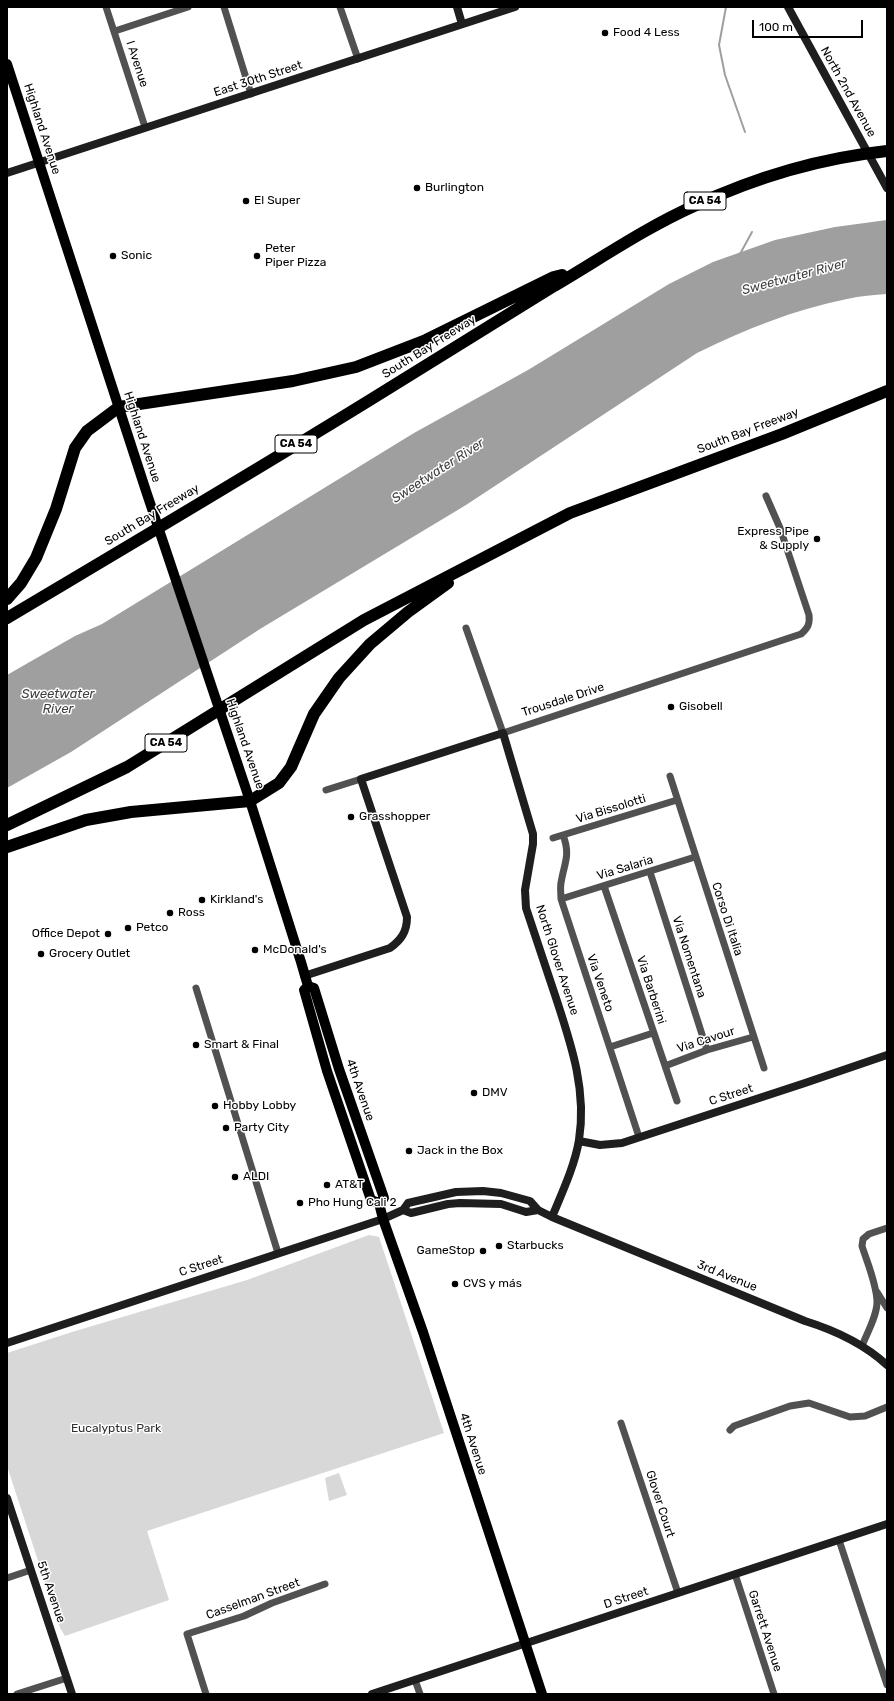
<!DOCTYPE html>
<meta charset="utf-8">
<style>
body{margin:0}
#map{position:relative;width:894px;height:1701px;overflow:hidden;background:#fff;font-family:Rubik,sans-serif}
canvas{display:block}
.frame{position:absolute;inset:0;border:8px solid #000;pointer-events:none}
.scale{position:absolute;left:752px;top:20px;width:111px;height:18px;box-sizing:border-box;border:2px solid #000;border-top:0;padding-left:5px;font-size:12px;line-height:14px;white-space:nowrap;color:#000;-webkit-text-stroke:3px #fff;paint-order:stroke}
</style>
<div id="map">
<canvas width="894" height="1701"></canvas>
<div class="frame"></div>
<div class="scale">100 m</div>
</div>
<script>
const ctx = document.querySelector('canvas').getContext('2d');
ctx.lineJoin = 'round';
function paint(path, color) {
  ctx.fillStyle = color;
  ctx.fill(path, 'evenodd');
}
function stroke(path, color, width, dash) {
  ctx.strokeStyle = color;
  ctx.lineWidth = width;
  ctx.lineCap = dash ? 'butt' : 'round';
  ctx.setLineDash(dash || []);
  ctx.stroke(path);
}
function write(font, color, halo, rows, align = 'center') {
  ctx.font = font + ' Rubik,sans-serif';
  ctx.lineWidth = 3;
  ctx.setLineDash([]);
  ctx.textBaseline = 'middle';
  ctx.strokeStyle = halo;
  ctx.fillStyle = color;
  for (const [text, x, y, turn = 0] of rows) {
    ctx.save();
    ctx.translate(x, y);
    ctx.rotate((+turn || 0) * Math.PI / 180);
    ctx.textAlign = isNaN(turn) ? turn : align;
    if (halo) ctx.strokeText(text, 0, 0);
    ctx.fillText(text, 0, 0);
    ctx.restore();
  }
}
paint(new Path2D(`
 M 369,1235 L 379,1237 L 444,1433 L 147,1531 L 169,1600 L 65,1636 L 60,1628 L 7,1466 L 7,1353 L 72,1332 L 247,1280 Z
 M 339,1473 L 347,1495 L 329,1501 L 325,1478 Z`), '#d8d8d8');
paint(new Path2D(`
 M 887,220 L 887,294 C 874,295 860,296 847,299 C 793,310 746,329 697,353 L 466,505 L 260,629 L 71,752 L 7,788 L 7,675 L 75,636 L 102,624 L 414,433 L 528,370 L 669,284 L 713,262 L 775,240 L 835,227 Z`), '#9f9f9f');
stroke(new Path2D(`
 M 726,7 L 719,45 L 725,75 L 745,132
 M 740,254 L 752,232`), '#9f9f9f', 2);
stroke(new Path2D(`
 M 106,7 L 145,127
 M 224,7 L 251,94
 M 340,7 L 358,59
 M 115,31 L 188,7
 M 466,628 L 503,733 L 801,634 C 808,628 810,624 809,615 L 780,528 L 766,496
 M 670,776 L 764,1068
 M 326,790 L 361,779
 M 563,835 C 571,856 564,863 561,883 C 560,888 561,894 561,899 L 639,1137
 M 553,838 L 677,800
 M 650,872 L 707,1050
 M 604,886 L 677,1101
 M 561,899 L 695,857
 M 196,988 L 278,1253
 M 610,1047 L 653,1033
 M 665,1066 L 707,1050 L 753,1037
 M 877,1292 L 887,1308
 M 862,1346 C 867,1333 877,1316 877,1302 C 877,1285 867,1262 862,1246 L 863,1239 L 869,1234 L 887,1228
 M 621,1423 L 678,1593
 M 730,1430 L 734,1426 L 790,1406 L 809,1403 L 850,1417 L 865,1416 L 887,1407
 M 839,1540 L 887,1685
 M 735,1574 L 774,1694
 M 7,1578 L 31,1570
 M 415,1680 L 420,1694
 M 17,1694 L 67,1678
 M 206,1694 L 187,1634 L 244,1616 L 272,1603 L 325,1584`), '#515151', 7);
stroke(new Path2D(`
 M 457,7 L 462,24
 M 788,7 L 887,188
 M 7,173 L 515,7
 M 304,976 L 390,948 C 401,940 407,932 407,917 L 361,779 L 503,733 L 533,834 L 533,844 L 525,890 L 526,908 C 536,938 546,968 556,998 C 571,1044 587,1090 579,1140 C 575,1165 562,1193 552,1217
 M 579,1141 L 600,1145 L 622,1143 L 805,1083 L 887,1055
 M 403,1210 L 411,1213 L 448,1204 L 460,1203 L 501,1204 L 526,1212 L 538,1210
 M 7,1343 L 383,1219 L 403,1210 L 408,1203 L 456,1192 L 483,1191 L 501,1193 L 530,1201 L 538,1210 L 552,1217 L 805,1321 C 834,1330 864,1344 887,1365
 M 7,1498 L 72,1694
 M 372,1694 L 887,1524`), '#1e1e1e', 8);
stroke(new Path2D(`
 M 7,64 L 146,491 L 250,801 L 301,962 L 308,986
 M 308,986 L 314,988 L 339,1069 L 384,1198 L 379,1203
 M 308,986 L 304,990 L 327,1071 L 371,1200 L 379,1203
 M 379,1203 L 383,1219 L 423,1332 L 542,1694`), '#000', 10);
stroke(new Path2D(`
 M 7,599 L 21,583 L 36,558 L 56,509 L 75,448 L 87,431 L 119,407 L 293,381 L 356,367 L 426,340 L 554,277 L 562,275
 M 7,618 C 128,546 250,474 370,400 C 431,362 493,324 554,286 C 600,259 645,228 694,206 C 754,178 821,158 887,151
 M 7,825 L 127,767 L 364,620 L 570,513 L 782,434 L 887,391
 M 7,847 L 86,820 L 131,812 L 250,801 L 279,783 L 291,767 L 314,714 L 339,678 L 370,644 L 408,612 L 448,583`), '#000', 12);
for (const [x, y, r, color] of [
 [605,33,4,"#000"],
 [417,188,4,"#000"],
 [246,201,4,"#000"],
 [113,256,4,"#000"],
 [257,256,4,"#000"],
 [817,539,4,"#000"],
 [671,707,4,"#000"],
 [351,817,4,"#000"],
 [202,900,4,"#000"],
 [170,913,4,"#000"],
 [128,928,4,"#000"],
 [108,934,4,"#000"],
 [255,950,4,"#000"],
 [41,954,4,"#000"],
 [196,1045,4,"#000"],
 [474,1093,4,"#000"],
 [215,1106,4,"#000"],
 [226,1128,4,"#000"],
 [409,1151,4,"#000"],
 [235,1177,4,"#000"],
 [327,1185,4,"#000"],
 [300,1203,4,"#000"],
 [499,1246,4,"#000"],
 [483,1251,4,"#000"],
 [455,1284,4,"#000"]
]) {
  const dot = new Path2D();
  dot.arc(x, y, r, 0, 2 * Math.PI);
  ctx.fillStyle = color;
  ctx.fill(dot);
  stroke(dot, '#fff', 1.5);
}
for (const [x, y, w] of [
 [705,201,42],
 [296,444,42],
 [166,743,42]
]) {
  const box = new Path2D();
  box.roundRect(x - w / 2, y - 9, w, 18, 3);
  ctx.fillStyle = '#fff';
  ctx.fill(box);
  stroke(box, '#000', 1);
}
write('bold 11px', '#000', null, [
 ["CA 54",705,201],
 ["CA 54",296,444],
 ["CA 54",166,743]
]);
write('12px', '#000', '#fff', [
 ["Food 4 Less",613,33],
 ["Burlington",425,188],
 ["El Super",254,201],
 ["Peter",265,249],
 ["Piper Pizza",265,263],
 ["Sonic",121,256],
 ["Express Pipe",809,532,"right"],
 ["& Supply",809,546,"right"],
 ["Gisobell",679,707],
 ["Grasshopper",359,817],
 ["Kirkland's",210,900],
 ["Ross",178,913],
 ["Petco",136,928],
 ["Office Depot",100,934,"right"],
 ["McDonald's",263,950],
 ["Grocery Outlet",49,954],
 ["Smart & Final",204,1045],
 ["DMV",482,1093],
 ["Hobby Lobby",223,1106],
 ["Party City",234,1128],
 ["Jack in the Box",417,1151],
 ["ALDI",243,1177],
 ["AT&T",335,1185],
 ["Pho Hung Cali 2",308,1203],
 ["Starbucks",507,1246],
 ["GameStop",475,1251,"right"],
 ["CVS y más",463,1284]
], 'left');
write('12px', '#000', '#fff', [
 ["I Avenue",137,64,72],
 ["East 30th Street",258,79,-18],
 ["North 2nd Avenue",848,92,61],
 ["Highland Avenue",42,129,72],
 ["South Bay Freeway",429,347,-32],
 ["South Bay Freeway",748,431,-21],
 ["Highland Avenue",142,437,72],
 ["South Bay Freeway",152,515,-31],
 ["Trousdale Drive",563,700,-18],
 ["Highland Avenue",245,744,71],
 ["Via Bissolotti",611,809,-17],
 ["Via Salaria",625,868,-17],
 ["Corso Di Italia",727,919,72],
 ["Via Nomentana",689,957,72],
 ["North Glover Avenue",557,960,72],
 ["Via Veneto",600,983,71],
 ["Via Barberini",651,990,72],
 ["Via Cavour",706,1040,-18],
 ["4th Avenue",360,1090,71],
 ["C Street",731,1095,-18],
 ["C Street",201,1266,-18],
 ["3rd Avenue",727,1276,22],
 ["4th Avenue",473,1444,72],
 ["Glover Court",660,1504,72],
 ["5th Avenue",51,1592,71],
 ["D Street",626,1598,-18],
 ["Casselman Street",253,1599,-20],
 ["Garrett Avenue",765,1631,72]
]);
write('12px', '#2f2f2f', '#fff', [
 ["Eucalyptus Park",116,1429]
]);
write('italic 13px', '#404040', '#fff', [
 ["Sweetwater River",794,277,-15],
 ["Sweetwater River",438,471,-33],
 ["Sweetwater",58,694],
 ["River",58,709]
]);
</script>
